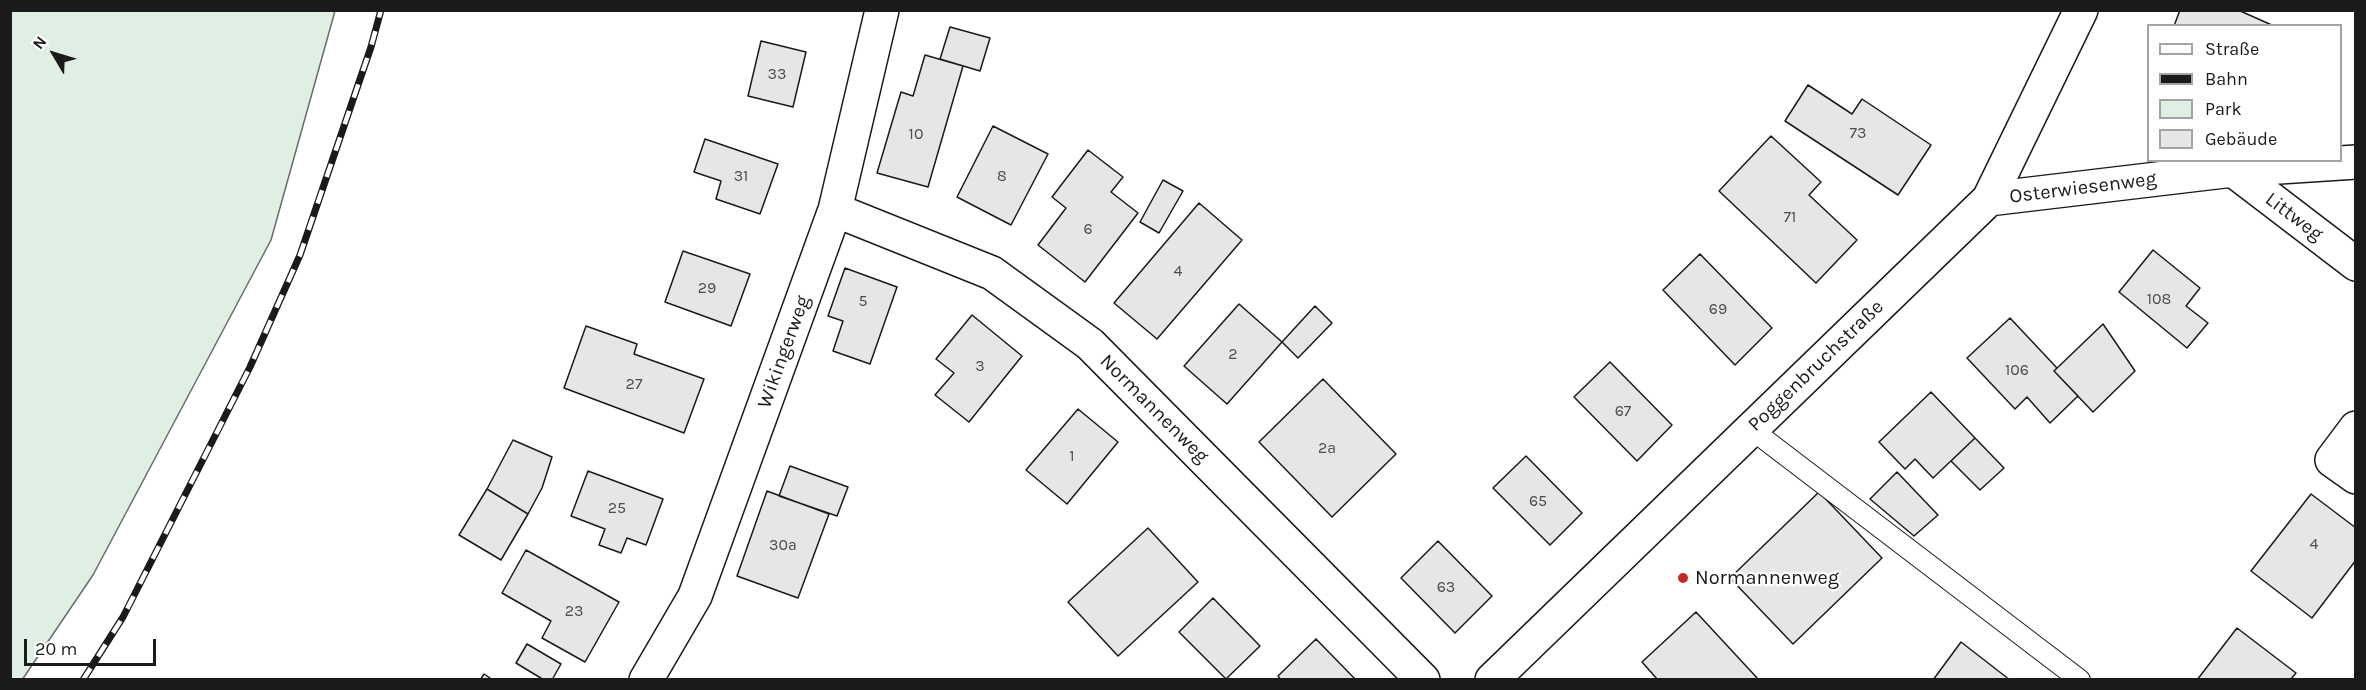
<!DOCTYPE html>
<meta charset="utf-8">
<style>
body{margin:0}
#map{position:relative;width:2366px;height:690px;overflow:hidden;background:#fff;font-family:Karla,sans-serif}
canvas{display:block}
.frame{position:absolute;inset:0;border:12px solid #1a1a1a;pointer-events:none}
.legend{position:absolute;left:2147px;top:24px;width:195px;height:138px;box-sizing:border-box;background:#fff;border:2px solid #a3a3a3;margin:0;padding:8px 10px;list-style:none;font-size:18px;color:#1a1a1a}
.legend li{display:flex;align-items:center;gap:12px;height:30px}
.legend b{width:30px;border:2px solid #a3a3a3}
.north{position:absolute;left:24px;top:24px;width:60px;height:60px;-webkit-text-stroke:4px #fff;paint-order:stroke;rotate:308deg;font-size:16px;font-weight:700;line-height:24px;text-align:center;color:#1a1a1a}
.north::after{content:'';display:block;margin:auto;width:21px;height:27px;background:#1a1a1a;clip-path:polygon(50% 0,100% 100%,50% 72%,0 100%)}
.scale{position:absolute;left:24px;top:639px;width:132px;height:27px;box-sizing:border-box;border:3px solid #1a1a1a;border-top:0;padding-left:8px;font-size:18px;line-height:21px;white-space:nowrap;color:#1a1a1a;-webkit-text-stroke:4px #fff;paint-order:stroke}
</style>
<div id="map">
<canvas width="2366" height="690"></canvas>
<div class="frame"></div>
<ul class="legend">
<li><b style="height:8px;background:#fff"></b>Straße</li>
<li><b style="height:8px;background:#1a1a1a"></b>Bahn</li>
<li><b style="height:16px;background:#e0efe3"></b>Park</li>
<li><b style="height:16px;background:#e6e6e6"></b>Gebäude</li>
</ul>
<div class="north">N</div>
<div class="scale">20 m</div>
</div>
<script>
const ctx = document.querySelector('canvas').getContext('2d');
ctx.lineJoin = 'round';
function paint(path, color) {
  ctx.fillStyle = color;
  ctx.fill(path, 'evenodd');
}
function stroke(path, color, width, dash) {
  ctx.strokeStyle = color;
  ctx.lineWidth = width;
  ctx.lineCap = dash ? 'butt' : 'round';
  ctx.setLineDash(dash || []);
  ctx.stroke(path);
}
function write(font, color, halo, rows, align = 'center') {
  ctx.font = font + ' Karla,sans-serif';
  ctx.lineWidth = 4.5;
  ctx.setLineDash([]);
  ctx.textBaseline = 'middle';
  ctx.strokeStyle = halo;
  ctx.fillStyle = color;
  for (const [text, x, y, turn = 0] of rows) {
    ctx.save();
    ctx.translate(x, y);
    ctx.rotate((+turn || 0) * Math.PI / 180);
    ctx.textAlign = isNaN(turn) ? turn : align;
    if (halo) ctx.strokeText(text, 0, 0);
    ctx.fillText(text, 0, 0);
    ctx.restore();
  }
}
const green = new Path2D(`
 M 10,11 L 335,11 L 271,240 L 93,575 L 22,680 L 10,679 Z`);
paint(green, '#e0efe3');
stroke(green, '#6a6a6a', 1.5);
const building = new Path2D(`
 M 2180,10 L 2238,10 L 2274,26 L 2174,26 Z
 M 950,27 L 990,38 L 980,71 L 940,59 Z
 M 761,41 L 806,52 L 793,107 L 748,96 Z
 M 925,55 L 963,66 L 928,187 L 877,173 L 901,92 L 913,96 Z
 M 1808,85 L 1852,114 L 1862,99 L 1931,145 L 1898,195 L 1785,121 Z
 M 993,126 L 1048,154 L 1011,225 L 957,197 Z
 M 1771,136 L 1821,182 L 1809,195 L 1857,240 L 1816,283 L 1719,191 Z
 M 705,139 L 778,164 L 760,214 L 716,199 L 721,181 L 694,172 Z
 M 1088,150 L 1123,177 L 1111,192 L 1138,213 L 1085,282 L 1038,245 L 1066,208 L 1052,197 Z
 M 1163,180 L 1183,191 L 1159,233 L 1140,222 Z
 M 1199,203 L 1242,240 L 1157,339 L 1114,303 Z
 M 2153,250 L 2200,288 L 2186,306 L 2208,323 L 2187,348 L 2119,292 Z
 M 683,251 L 750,274 L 731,326 L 665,302 Z
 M 1700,254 L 1772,328 L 1735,365 L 1663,290 Z
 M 845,268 L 897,287 L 870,364 L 833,351 L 843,321 L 828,316 Z
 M 1239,304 L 1282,342 L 1227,404 L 1184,366 Z
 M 1315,306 L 1332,323 L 1298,358 L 1282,342 Z
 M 972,315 L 1022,356 L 969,422 L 935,395 L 954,373 L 936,359 Z
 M 2010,318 L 2057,368 L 2054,371 L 2078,396 L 2050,423 L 2027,397 L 2015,409 L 1967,358 Z
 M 2103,324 L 2135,371 L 2093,412 L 2054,371 Z
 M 586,326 L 637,344 L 634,354 L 704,379 L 684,433 L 564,388 Z
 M 1610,362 L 1672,425 L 1637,461 L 1574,397 Z
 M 1323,379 L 1396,454 L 1332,517 L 1259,442 Z
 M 1931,392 L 1975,438 L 1933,478 L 1915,459 L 1905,469 L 1879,442 Z
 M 1078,409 L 1118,442 L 1067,504 L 1026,470 Z
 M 1975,438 L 2004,468 L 1980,490 L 1951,461 Z
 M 513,440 L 552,457 L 542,488 L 528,514 L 487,489 Z
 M 1526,456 L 1582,513 L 1550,545 L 1493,488 Z
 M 790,466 L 848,487 L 837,516 L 779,496 Z
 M 588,471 L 663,499 L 646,545 L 627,538 L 621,553 L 599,545 L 605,529 L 571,516 Z
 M 1897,472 L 1938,515 L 1914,536 L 1870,499 Z
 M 487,489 L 528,514 L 501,560 L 459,535 Z
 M 767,491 L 829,514 L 798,598 L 737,576 Z
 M 1819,492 L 1882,558 L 1793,644 L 1730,578 Z
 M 2311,494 L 2356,528 L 2356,560 L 2312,618 L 2251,571 Z
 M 1148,528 L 1198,582 L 1118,656 L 1068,602 Z
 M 1438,541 L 1492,596 L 1455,633 L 1401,578 Z
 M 526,550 L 619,602 L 585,662 L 542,638 L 551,621 L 502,593 Z
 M 1213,598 L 1260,646 L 1226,679 L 1179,632 Z
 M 1696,612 L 1759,680 L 1658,680 L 1642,662 Z
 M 2237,628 L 2296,673 L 2290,680 L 2197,680 Z
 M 1316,639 L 1356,680 L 1281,680 L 1278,676 Z
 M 1961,642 L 2010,680 L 1933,680 Z
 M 527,644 L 561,664 L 552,680 L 544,680 L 516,663 Z
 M 484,674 L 493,680 L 480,680 Z`);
paint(building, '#e6e6e6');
stroke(building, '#1a1a1a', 1.5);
const lane = new Path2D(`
 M 1751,429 L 2080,680`);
const street = new Path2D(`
 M 2233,170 L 2356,264
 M 1989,199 L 2233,170 L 2356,162
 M 835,210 L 992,273 L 1090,344 L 1423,680
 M 2356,428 L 2332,460 L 2356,477
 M 646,680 L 695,596 L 835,210 L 882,10
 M 1492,680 L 1989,199 L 2081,10`);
stroke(lane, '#1a1a1a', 22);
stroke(street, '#1a1a1a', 36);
stroke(lane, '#fff', 20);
stroke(street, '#fff', 33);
const rail = new Path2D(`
 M 83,680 L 123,617 L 250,367 L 300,255 L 371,47 L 381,10`);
stroke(rail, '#1a1a1a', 7);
stroke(rail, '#fff', 4.5, [14]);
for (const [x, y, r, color] of [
 [1683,578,6,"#c62828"]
]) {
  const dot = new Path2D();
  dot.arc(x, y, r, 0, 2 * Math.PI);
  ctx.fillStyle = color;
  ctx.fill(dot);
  stroke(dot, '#fff', 2);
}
write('16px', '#4d4d4d', null, [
 ["33",777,74],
 ["73",1858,133],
 ["10",916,134],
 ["31",741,176],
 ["8",1002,176],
 ["71",1790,217],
 ["6",1088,229],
 ["4",1178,271],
 ["29",707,288],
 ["108",2159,299],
 ["5",863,301],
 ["69",1718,309],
 ["2",1233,354],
 ["3",980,366],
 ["106",2017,370],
 ["27",634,384],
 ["67",1623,411],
 ["2a",1327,448],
 ["1",1072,456],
 ["65",1538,501],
 ["25",617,508],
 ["4",2314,544],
 ["30a",783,545],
 ["63",1446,587],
 ["23",574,611]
]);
write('20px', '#1a1a1a', '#fff', [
 ["Osterwiesenweg",2083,188,-7],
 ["Littweg",2294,217,37],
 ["Wikingerweg",784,352,-70],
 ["Poggenbruchstraße",1816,366,-44],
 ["Normannenweg",1154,409,45]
]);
write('20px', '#1a1a1a', '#fff', [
 ["Normannenweg",1695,578]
], 'left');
</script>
